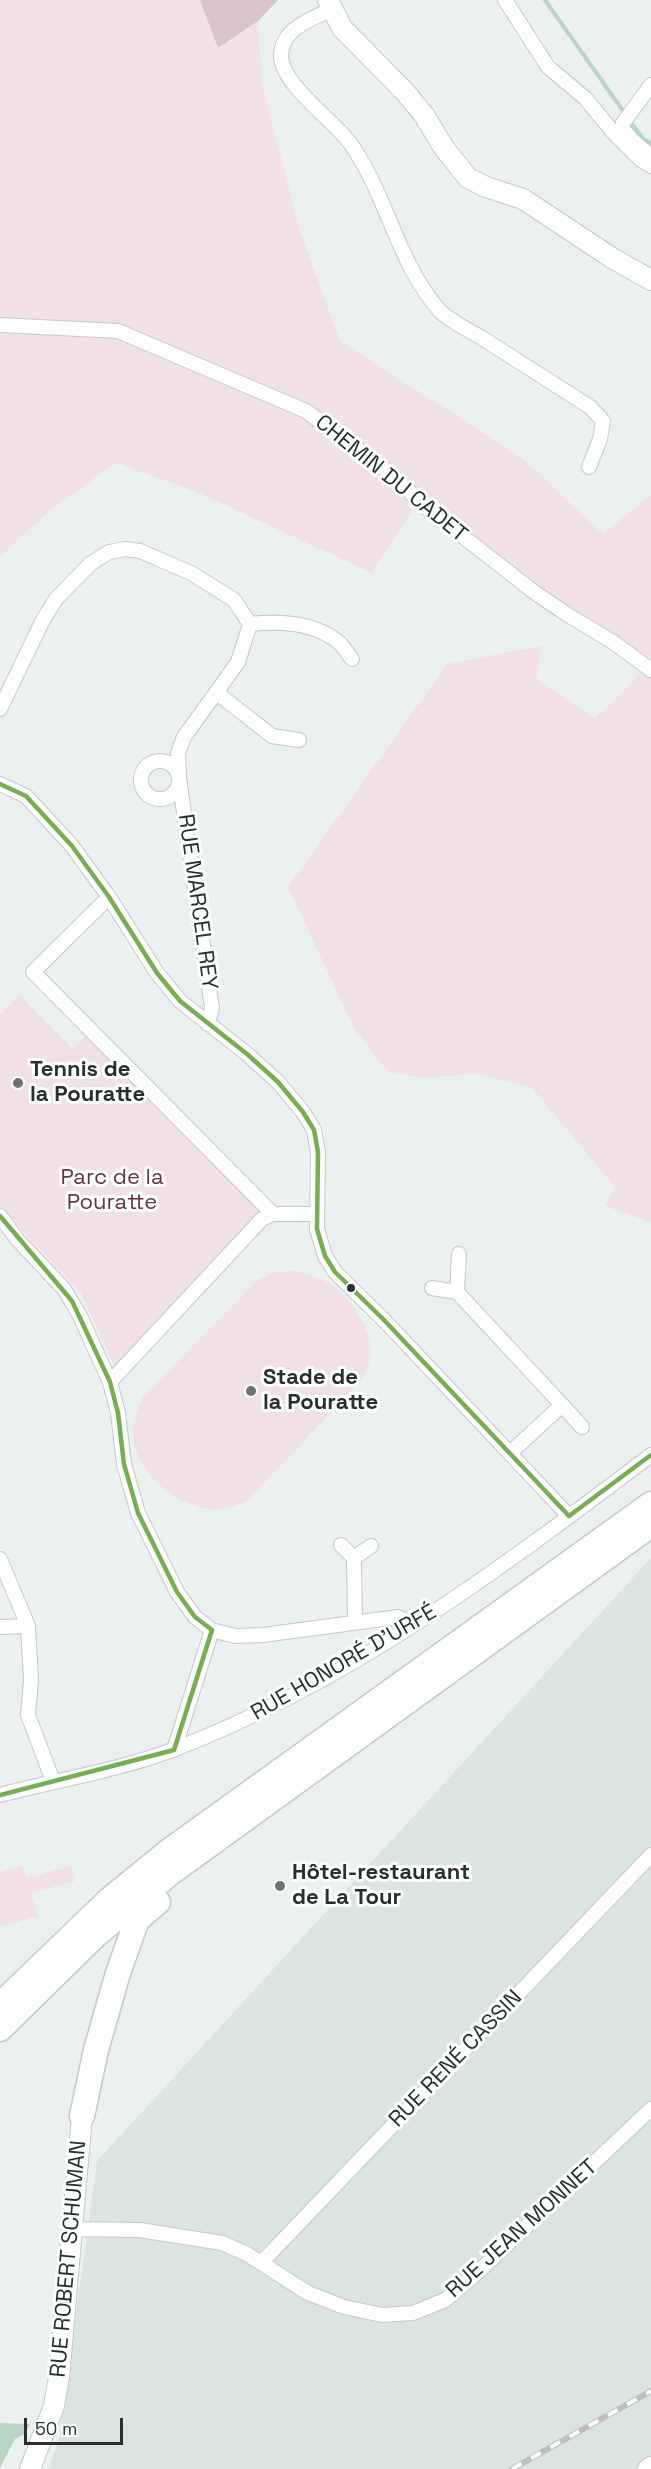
<!DOCTYPE html>
<meta charset="utf-8">
<style>
body{margin:0}
#map{position:relative;width:651px;height:2469px;overflow:hidden;background:#ebf1ee;font-family:"Space Grotesk",sans-serif}
canvas{display:block}
.scale{position:absolute;left:24px;top:2418px;width:99px;height:27px;box-sizing:border-box;border:3px solid #2a2e2c;border-top:0;padding-left:8px;font-size:18px;line-height:21px;white-space:nowrap;color:#2a2e2c;-webkit-text-stroke:4px #fbfffc;paint-order:stroke}
</style>
<div id="map">
<canvas width="651" height="2469"></canvas>
<div class="scale">50 m</div>
</div>
<script>
const ctx = document.querySelector('canvas').getContext('2d');
ctx.lineJoin = 'round';
function paint(path, color) {
  ctx.fillStyle = color;
  ctx.fill(path, 'evenodd');
}
function stroke(path, color, width, dash) {
  ctx.strokeStyle = color;
  ctx.lineWidth = width;
  ctx.lineCap = dash ? 'butt' : 'round';
  ctx.setLineDash(dash || []);
  ctx.stroke(path);
}
function write(font, color, halo, rows, align = 'center') {
  ctx.font = font + ' "Space Grotesk",sans-serif';
  ctx.lineWidth = 6;
  ctx.setLineDash([]);
  ctx.textBaseline = 'middle';
  ctx.strokeStyle = halo;
  ctx.fillStyle = color;
  for (const [text, x, y, turn = 0] of rows) {
    ctx.save();
    ctx.translate(x, y);
    ctx.rotate((+turn || 0) * Math.PI / 180);
    ctx.textAlign = isNaN(turn) ? turn : align;
    if (halo) ctx.strokeText(text, 0, 0);
    ctx.fillText(text, 0, 0);
    ctx.restore();
  }
}
paint(new Path2D(`
 M 651,1558 L 651,2469 L 48,2469 L 59,2440 L 97,2161 Z`), '#dae5df');
paint(new Path2D(`
 M 0,0 L 200,0 L 218,48 L 258,21 L 262,84 L 299,228 L 340,341 L 521,457 L 603,534 L 651,495 L 651,659 L 549,597 L 417,503 L 372,573 L 197,492 L 116,463 L 49,511 L 0,557 Z
 M 541,646 L 536,679 L 595,719 L 651,662 L 651,1222 L 605,1206 L 615,1187 L 532,1088 L 478,1074 L 422,1078 L 387,1071 L 354,1028 L 288,887 L 447,664 Z
 M 20,995 L 72,1049 L 88,1034 L 263,1211 L 120,1364 L 114,1365 L 81,1293 L 0,1207 L 0,1015 Z
 M 297,1271 C 309,1275 322,1278 332,1285 C 352,1300 373,1330 370,1357 C 369,1367 364,1374 359,1383 L 247,1501 C 236,1506 224,1510 211,1509 C 175,1505 135,1473 133,1434 C 133,1422 138,1410 142,1398 L 256,1281 L 274,1272 Z
 M 22,1866 L 26,1878 L 71,1866 L 75,1881 L 31,1893 L 38,1916 L 0,1927 L 0,1872 Z`), '#f1e0e7');
paint(new Path2D(`
 M 200,0 L 278,0 L 258,21 L 218,48 Z`), '#d8c4cc');
paint(new Path2D(`
 M 0,2423 L 30,2424 L 25,2434 L 15,2439 L 0,2468 Z`), '#b9d6c5');
stroke(new Path2D(`
 M 545,0 L 626,115
 M 630,121 L 643,139 L 651,143`), '#b9d6c5', 4);
const minor = new Path2D(`
 M 505,0 L 548,67 L 585,98 L 613,132 L 641,160 L 651,166
 M 332,9 C 312,19 282,28 281,55 C 280,83 333,120 350,143 C 387,194 397,263 440,311 C 451,322 469,330 482,338 C 518,361 554,384 590,407 L 603,421 L 600,439 L 589,467
 M 651,85 L 623,123 L 622,128 L 633,141 L 651,156
 M 0,325 L 118,331 L 306,411 L 394,476 L 424,506 L 534,592 L 568,615 L 613,642 L 651,670
 M 217,693 L 272,736 L 299,740
 M 0,709 L 43,620 L 56,599 L 90,564 L 109,552 L 125,549 L 140,551 L 191,573 L 234,600 L 250,624
 M141 780a19 19 0 1 1 38 0a19 19 0 1 1-38 0Z
 M 0,784 L 26,796 L 72,846 L 109,897 L 157,973 L 180,1001 L 247,1054 L 278,1082 L 303,1112 L 314,1130 L 318,1152 L 317,1229 L 325,1256 L 335,1272 L 383,1319 L 569,1516
 M 109,897 L 33,972 L 273,1214
 M 208,1024 L 212,1008 L 179,778 L 178,753 L 184,737 L 238,662 L 250,624 C 279,621 313,622 337,641 C 343,645 347,653 352,659
 M 0,1216 L 17,1239 L 64,1289 L 79,1314 L 110,1382 L 118,1413 L 124,1464 L 138,1513 L 177,1592 L 195,1617 L 212,1630 L 235,1636 L 263,1635 L 398,1617 L 413,1624
 M 459,1254 L 457,1292 L 562,1405 L 510,1453
 M 432,1288 L 457,1292
 M 110,1382 L 262,1219 L 273,1214 L 317,1214
 M 562,1405 L 582,1427
 M 341,1545 L 354,1558 L 355,1622
 M 354,1558 L 371,1546
 M 0,1559 L 28,1626 L 31,1680 L 28,1715 L 53,1781
 M 0,1627 L 28,1626
 M 174,1750 L 212,1630
 M 0,1795 C 57,1780 120,1770 175,1749 C 350,1682 503,1567 651,1455
 M 70,2229 L 140,2230 L 222,2243 L 247,2254 L 308,2293 L 344,2307 L 382,2315 L 413,2313 L 445,2300 L 478,2272 L 651,2109
 M 261,2263 L 651,1855`);
const secondary = new Path2D(`
 M 328,0 L 342,28 L 405,92 L 424,115 L 444,148 L 468,178 L 486,187 L 523,199 L 612,258 L 651,280
 M 30,2469 L 54,2406 L 59,2377 L 82,2116
 M 648,2469 L 651,2467`);
const trunk = new Path2D(`
 M 0,2005 L 110,1899 L 169,1851 L 651,1504
 M 0,2029 L 96,1935 L 169,1874 L 651,1525
 M 82,2116 L 96,2050 L 118,1973 L 137,1920 L 158,1902`);
stroke(minor, '#c5c9c7', 16);
stroke(secondary, '#c5c9c7', 22);
stroke(trunk, '#c5c9c7', 27);
stroke(minor, '#fcfdfc', 14);
stroke(secondary, '#fcfdfc', 20);
stroke(trunk, '#fcfdfc', 24);
const rail = new Path2D(`
 M 512,2469 L 651,2391`);
stroke(rail, '#bebfbe', 6);
stroke(rail, '#fbfffc', 4, [11]);
stroke(new Path2D(`
 M 0,784 L 26,796 L 72,846 L 109,897 L 157,973 L 180,1001 L 247,1054 L 278,1082 L 303,1112 L 314,1130 L 318,1152 L 317,1229 L 325,1256 L 335,1272 L 383,1319 L 569,1516
 M 0,1216 L 72,1301 L 110,1382 L 118,1413 L 124,1464 L 138,1513 L 177,1592 L 195,1617 L 212,1630
 M 569,1516 L 651,1455
 M 174,1750 L 212,1630
 M 0,1795 L 174,1750`), '#75ae53', 4.5);
for (const [x, y, r, color] of [
 [18,1083,6,"#6e7270"],
 [351,1288,5,"#2a2e2c"],
 [251,1391,6,"#6e7270"],
 [280,1886,6,"#6e7270"]
]) {
  const dot = new Path2D();
  dot.arc(x, y, r, 0, 2 * Math.PI);
  ctx.fillStyle = color;
  ctx.fill(dot);
  stroke(dot, '#fbfffc', 2);
}
write('22px', '#2a2e2c', '#fbfffc', [
 ["CHEMIN DU CADET",391,479,39],
 ["RUE MARCEL REY",197,902,82],
 ["RUE HONORÉ D'URFÉ",344,1663,-30],
 ["RUE RENÉ CASSIN",456,2059,-46],
 ["RUE JEAN MONNET",522,2229,-42],
 ["RUE ROBERT SCHUMAN",69,2259,-85]
]);
write('bold 22px', '#2a2e2c', '#fbfffc', [
 ["Tennis de",30,1070],
 ["la Pouratte",30,1095],
 ["Stade de",263,1378],
 ["la Pouratte",263,1403],
 ["Hôtel-restaurant",292,1873],
 ["de La Tour",292,1898]
], 'left');
write('22px', '#66314a', '#fbfffc', [
 ["Parc de la",112,1178],
 ["Pouratte",112,1203]
]);
</script>
